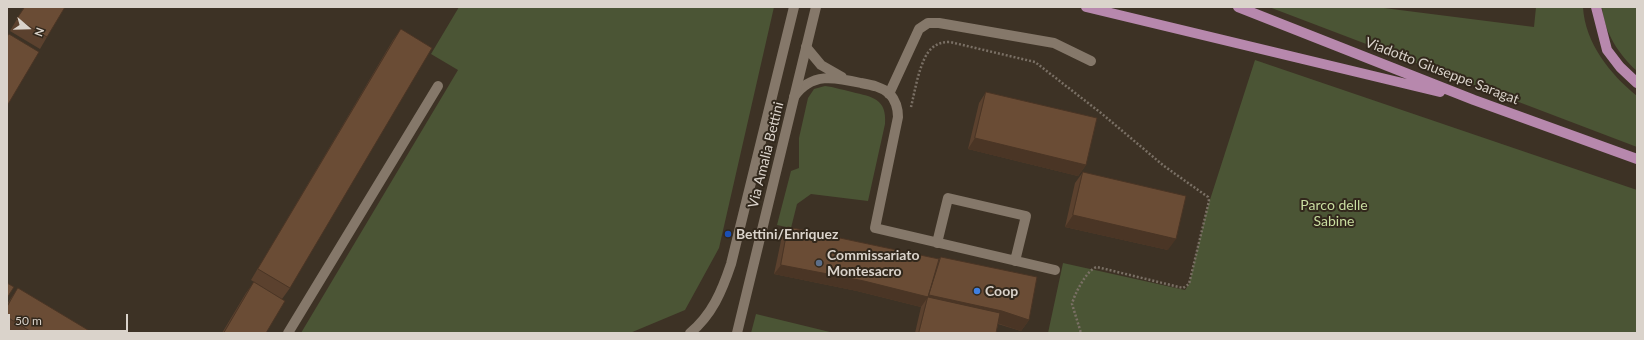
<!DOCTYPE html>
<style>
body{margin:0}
#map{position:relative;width:1644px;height:340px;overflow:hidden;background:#3d3225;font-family:Lato,sans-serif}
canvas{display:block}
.frame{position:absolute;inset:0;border:8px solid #dad3cb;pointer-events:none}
.north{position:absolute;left:8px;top:8px;width:40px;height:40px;-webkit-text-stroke:3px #32281c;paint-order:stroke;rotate:110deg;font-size:11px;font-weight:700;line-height:16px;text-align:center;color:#dad3cb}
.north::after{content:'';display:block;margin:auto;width:14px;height:18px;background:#dad3cb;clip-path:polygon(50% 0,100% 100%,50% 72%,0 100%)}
.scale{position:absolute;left:8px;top:314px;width:120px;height:18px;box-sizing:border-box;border:2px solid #dad3cb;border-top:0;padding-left:5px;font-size:12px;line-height:14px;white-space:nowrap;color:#dad3cb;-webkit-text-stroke:3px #32281c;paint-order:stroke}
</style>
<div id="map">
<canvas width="1644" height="340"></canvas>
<div class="frame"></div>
<div class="north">N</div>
<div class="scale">50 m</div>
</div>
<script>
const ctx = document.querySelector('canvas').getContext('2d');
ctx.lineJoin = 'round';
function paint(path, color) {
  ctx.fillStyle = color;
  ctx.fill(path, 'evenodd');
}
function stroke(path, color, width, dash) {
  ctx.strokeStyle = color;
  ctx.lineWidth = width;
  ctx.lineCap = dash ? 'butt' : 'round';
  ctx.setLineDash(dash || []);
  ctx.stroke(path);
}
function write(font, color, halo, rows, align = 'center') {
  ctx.font = font + ' Lato,sans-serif';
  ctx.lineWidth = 4;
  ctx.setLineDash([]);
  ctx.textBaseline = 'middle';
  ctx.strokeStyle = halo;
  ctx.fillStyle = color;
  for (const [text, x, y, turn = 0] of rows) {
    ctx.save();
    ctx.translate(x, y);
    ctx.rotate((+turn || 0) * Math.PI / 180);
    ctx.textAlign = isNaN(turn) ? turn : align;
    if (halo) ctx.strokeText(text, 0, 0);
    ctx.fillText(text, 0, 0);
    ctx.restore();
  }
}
paint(new Path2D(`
 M 459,7 L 774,7 L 719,248 L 685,310 L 630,333 L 301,333 L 458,70 L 431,54 Z
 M 1269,7 L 1376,7 L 1534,27 L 1536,7 L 1583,7 C 1585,43 1610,74 1637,96 L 1637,147 Z
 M 1602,7 L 1637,7 L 1637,71 C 1619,55 1604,32 1602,7 Z
 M 1255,60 L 1637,190 L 1637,333 L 1048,333 L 1063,263 L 1185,290 L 1189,284 L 1207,209 Z
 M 825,86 C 834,87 843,90 852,92 C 873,97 887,99 885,124 L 868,201 L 811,194 L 797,204 L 791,228 L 777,225 L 791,171 L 799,168 L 799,138 L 808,98 L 814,89 Z
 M 756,314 L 834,333 L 751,333 Z`), '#4b5535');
stroke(new Path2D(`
 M 911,107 C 915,91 920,58 932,48 C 938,43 943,42 950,42 L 1035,62 L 1101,113 L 1164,166 L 1208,197 L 1209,201 L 1189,284 L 1183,288 L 1097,267 C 1087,269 1074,295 1072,304 L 1081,333`), '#7a7065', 2.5, [2, 2]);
stroke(new Path2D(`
 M 889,94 L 919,29 L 928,23 L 939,23 L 1054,43 L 1091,61
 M 288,333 L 438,86`), '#85786a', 10);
stroke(new Path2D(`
 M 806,47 L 821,65 L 842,77
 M 794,97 C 811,72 835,77 861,83 C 872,85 882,87 890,94 C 896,101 898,109 898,117 L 875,228 L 1055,270
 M 937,243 L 948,198 L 1026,216 L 1015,261`), '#85786a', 10);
stroke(new Path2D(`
 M 690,333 C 712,315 722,291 731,264 L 794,7
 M 737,333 L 816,7`), '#85786a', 10);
stroke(new Path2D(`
 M 1086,7 L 1440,92
 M 1238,7 L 1474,100 L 1637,159
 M 1596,7 L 1607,50 L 1620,67 L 1637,83`), '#b788ad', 10);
paint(new Path2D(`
 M 24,7 L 65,7 L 47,37 L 40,49 L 10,31 Z
 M 401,29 L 290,288 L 282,299 L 266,333 L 222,333 L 246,293 L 254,282 L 251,280 L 393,40 Z
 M 986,92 L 1086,165 L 1078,176 L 968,149 L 979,103 Z
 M 1083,172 L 1168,250 L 1065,227 L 1075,183 Z
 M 788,227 L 939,259 L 941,257 L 1029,320 L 1021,331 L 998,324 L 996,333 L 915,333 L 921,307 L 857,291 L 774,274 L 782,236 Z
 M 18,288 L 93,333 L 7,333 L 7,304 Z`), '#5b412e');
paint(new Path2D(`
 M 975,138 L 1086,165 L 1078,176 L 968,149 Z
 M 1073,215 L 1176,239 L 1168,250 L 1065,227 Z
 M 781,265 L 864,281 L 928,297 L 929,295 L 1002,311 L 1029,320 L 1021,331 L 994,322 L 928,297 L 921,307 L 857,291 L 774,274 Z`), '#4a3525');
const building = new Path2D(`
 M 25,7 L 65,7 L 47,37 L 17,19 Z
 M 401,29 L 432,48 L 290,288 L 258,269 Z
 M 9,34 L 39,52 L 7,106 L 7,37 Z
 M 986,92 L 1097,118 L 1086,165 L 975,138 Z
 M 1083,172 L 1186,196 L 1176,239 L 1073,215 Z
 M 788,227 L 939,259 L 928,297 L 864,281 L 781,265 Z
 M 941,257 L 1037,277 L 1029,320 L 1002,311 L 929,295 Z
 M 254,282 L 285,301 L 266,333 L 224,333 Z
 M 7,283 L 14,287 L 7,298 Z
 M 18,288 L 93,333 L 33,333 L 7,317 L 7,307 Z
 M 928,297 L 1000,313 L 996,333 L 919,333 Z`);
paint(building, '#6a4c35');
stroke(building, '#4a3525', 1);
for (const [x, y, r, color] of [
 [728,234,4,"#1a4fb4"],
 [819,263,4,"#5c6f8a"],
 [977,291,4,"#3f7fe0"]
]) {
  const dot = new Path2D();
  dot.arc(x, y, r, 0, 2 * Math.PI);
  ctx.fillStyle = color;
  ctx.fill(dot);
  stroke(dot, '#32281c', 1.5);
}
write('14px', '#dad3cb', '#32281c', [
 ["Viadotto Giuseppe Saragat",1442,71,21],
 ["Via Amalia Bettini",766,155,-76]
]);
write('14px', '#c9dda0', '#32281c', [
 ["Parco delle",1334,205],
 ["Sabine",1334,221]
]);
write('bold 14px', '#dad3cb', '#32281c', [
 ["Bettini/Enriquez",736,234],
 ["Commissariato",827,255],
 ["Montesacro",827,271],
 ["Coop",985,291]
], 'left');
</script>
